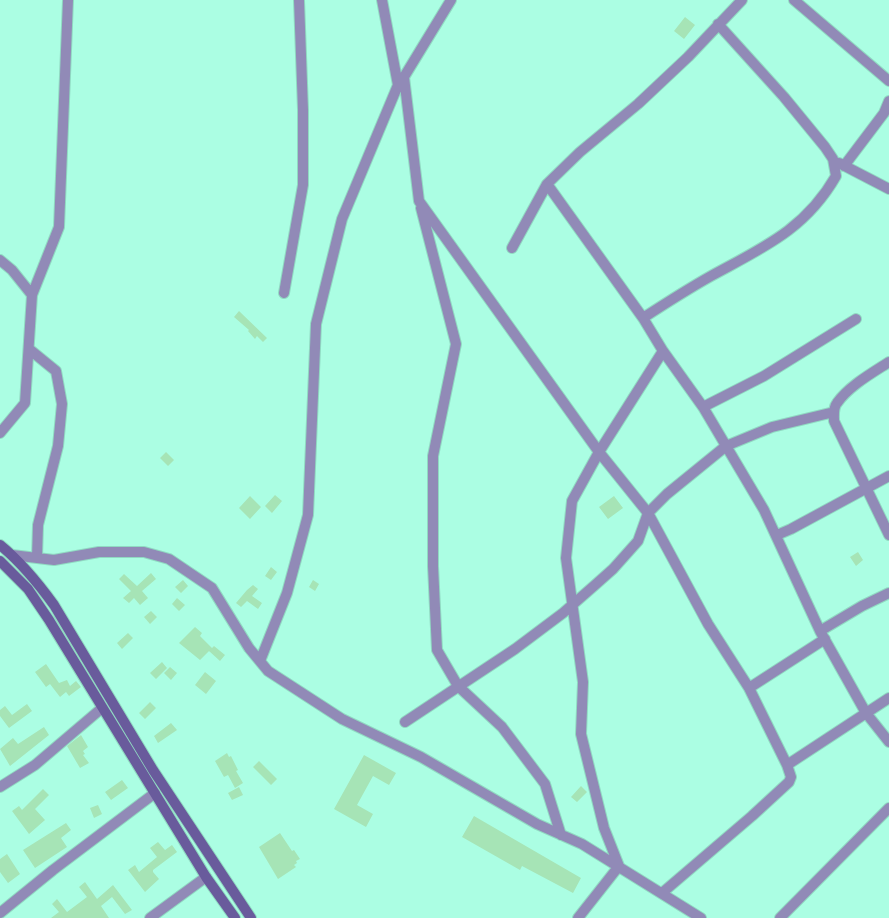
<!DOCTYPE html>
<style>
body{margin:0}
canvas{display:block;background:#abfee3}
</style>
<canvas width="889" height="918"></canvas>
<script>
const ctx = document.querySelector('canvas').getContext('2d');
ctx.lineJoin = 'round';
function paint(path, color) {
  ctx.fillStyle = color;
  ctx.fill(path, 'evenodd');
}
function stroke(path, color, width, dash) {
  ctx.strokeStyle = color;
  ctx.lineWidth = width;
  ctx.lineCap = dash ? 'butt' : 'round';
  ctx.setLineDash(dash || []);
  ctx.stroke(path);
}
paint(new Path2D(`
 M 685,17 L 695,25 L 684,39 L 674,31 Z
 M 239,311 L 267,338 L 263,342 L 257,336 L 255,339 L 248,331 L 249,330 L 234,317 Z
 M 166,452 L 174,460 L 168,466 L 160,458 Z
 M 275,495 L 282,501 L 272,513 L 265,506 Z
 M 250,496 L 261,507 L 250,519 L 239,508 Z
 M 614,496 L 623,508 L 608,519 L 599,507 Z
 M 858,552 L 863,560 L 856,566 L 850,557 Z
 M 271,567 L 277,572 L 271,580 L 265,576 Z
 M 151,573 L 156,579 L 142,591 L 148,598 L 140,605 L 134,598 L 129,603 L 123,598 L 131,591 L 119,579 L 124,574 L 137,586 Z
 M 183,580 L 188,586 L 181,593 L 175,587 Z
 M 313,580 L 319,584 L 315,591 L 309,587 Z
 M 253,585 L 258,589 L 252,596 L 262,603 L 258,609 L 247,601 L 241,607 L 236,603 L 247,590 Z
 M 177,598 L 185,605 L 179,611 L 172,604 Z
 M 151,611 L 157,617 L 150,624 L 144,617 Z
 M 195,627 L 202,633 L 200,636 L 212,648 L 200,660 L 179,643 Z
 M 128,633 L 133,638 L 122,649 L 117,643 Z
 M 214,646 L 225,655 L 220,661 L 209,651 Z
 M 162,662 L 167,668 L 156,679 L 150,673 Z
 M 46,664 L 59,683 L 67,680 L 70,686 L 76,681 L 81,687 L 69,696 L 66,692 L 60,697 L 50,684 L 46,687 L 35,672 Z
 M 170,667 L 177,673 L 171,680 L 164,673 Z
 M 205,672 L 216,681 L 206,694 L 195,685 Z
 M 150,702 L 156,708 L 145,719 L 139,713 Z
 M 27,704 L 32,711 L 9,728 L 0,716 L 0,710 L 5,706 L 12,715 Z
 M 171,723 L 177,730 L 158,743 L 154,736 Z
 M 44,727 L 49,735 L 10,766 L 0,749 L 13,738 L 18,744 Z
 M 81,735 L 88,747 L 83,751 L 85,754 L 83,755 L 89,763 L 80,768 L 67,746 Z
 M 227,753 L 229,757 L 231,756 L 238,770 L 236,771 L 243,783 L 235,788 L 228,775 L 224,777 L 215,761 Z
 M 364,755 L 396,773 L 389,785 L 373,776 L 357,805 L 373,814 L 366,827 L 334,809 Z
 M 259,761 L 277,779 L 271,785 L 253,767 Z
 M 122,780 L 128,788 L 111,800 L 105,792 Z
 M 581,786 L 587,792 L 577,802 L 571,797 Z
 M 239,787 L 243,795 L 232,800 L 228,793 Z
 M 43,789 L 49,795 L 35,809 L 45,820 L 29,834 L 12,811 L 19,806 L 22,810 Z
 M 98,805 L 102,814 L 94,818 L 90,808 Z
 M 474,816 L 581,878 L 573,893 L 522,866 L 520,870 L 462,837 Z
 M 66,823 L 71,830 L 61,838 L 67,847 L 35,868 L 23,850 Z
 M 280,833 L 292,851 L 294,850 L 300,859 L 296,861 L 297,863 L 294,865 L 296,867 L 278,879 L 259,847 Z
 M 158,842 L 165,850 L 172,845 L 177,852 L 153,870 L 153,872 L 159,879 L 145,892 L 128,870 L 135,865 L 139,872 L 157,857 L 150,848 Z
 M 7,854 L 20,874 L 8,883 L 0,872 L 0,859 Z
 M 85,882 L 97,899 L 113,885 L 132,910 L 125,914 L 112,897 L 101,906 L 109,918 L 51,918 L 59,912 L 52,904 L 57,899 L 67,912 L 87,897 L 79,887 Z`), '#a6e4b6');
const street = new Path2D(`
 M 382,0 L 398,85 L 404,77 L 419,201 L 599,452 L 648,513 L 708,624 L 749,688 L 787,765 L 791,777 L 789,782 L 752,816 L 662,893
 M 794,0 L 889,81
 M 404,77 L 451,0
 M 839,163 L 889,189
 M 844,166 L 884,113 L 889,101
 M 547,184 L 643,318 L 663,351 L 703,407 L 764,510 L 820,631 L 866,713 L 889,742
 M 421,208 L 456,344 L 433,456 L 433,566 L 437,650 L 458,686 L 502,727 L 545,784 L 561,835
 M 512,248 L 547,184 L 580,152 L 638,104 L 688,57 L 742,0
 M 0,260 L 12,270 L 32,295
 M 284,293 L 303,185 L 303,110 L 299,0
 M 643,318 C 666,303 688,289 711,276 C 762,248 805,230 836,176 L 833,159 L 825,147 L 784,97 L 718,24
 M 29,349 L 56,371 L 62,404 L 58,446 L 38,525 L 37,558
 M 889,362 C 872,373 849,386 837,403 C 833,408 834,415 834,421 L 889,535
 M 703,407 L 764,376 L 856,319
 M 0,433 L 25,403 L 32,295 L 59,227 L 68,0
 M 777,535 L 791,529 L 889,476
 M 12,555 L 54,560 L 99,552 L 144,552 L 169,559 L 212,588 L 249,648 L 268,671 L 342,719 L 421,757 L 537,824 L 582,844 L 701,918
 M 820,631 L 862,606 L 889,593
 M 260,661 L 287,593 L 308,515 L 316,324 L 342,219 L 398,85
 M 749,688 L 825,639
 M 405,722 L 515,649 L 563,613 L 595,585 L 613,569 L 638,541 L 648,513 L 667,494 L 726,446 L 772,427 L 834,412
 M 787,765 L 889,698
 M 0,787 L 35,765 L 102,708
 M 0,913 L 53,870 L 155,793
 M 150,918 L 206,877
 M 578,918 L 619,866 L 604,828 L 581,734 L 583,682 L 566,558 L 572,501 L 599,452 L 663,351
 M 780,918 L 889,808`);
const secondary = new Path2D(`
 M 0,545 C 21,562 38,583 54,605 L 153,770 L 251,918
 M 0,561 L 28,589 L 49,620 L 206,877 L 235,918`);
stroke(street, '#90dac2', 12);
stroke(secondary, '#90dac2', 12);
stroke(street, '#918ab7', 10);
stroke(secondary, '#695b9c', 10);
</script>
